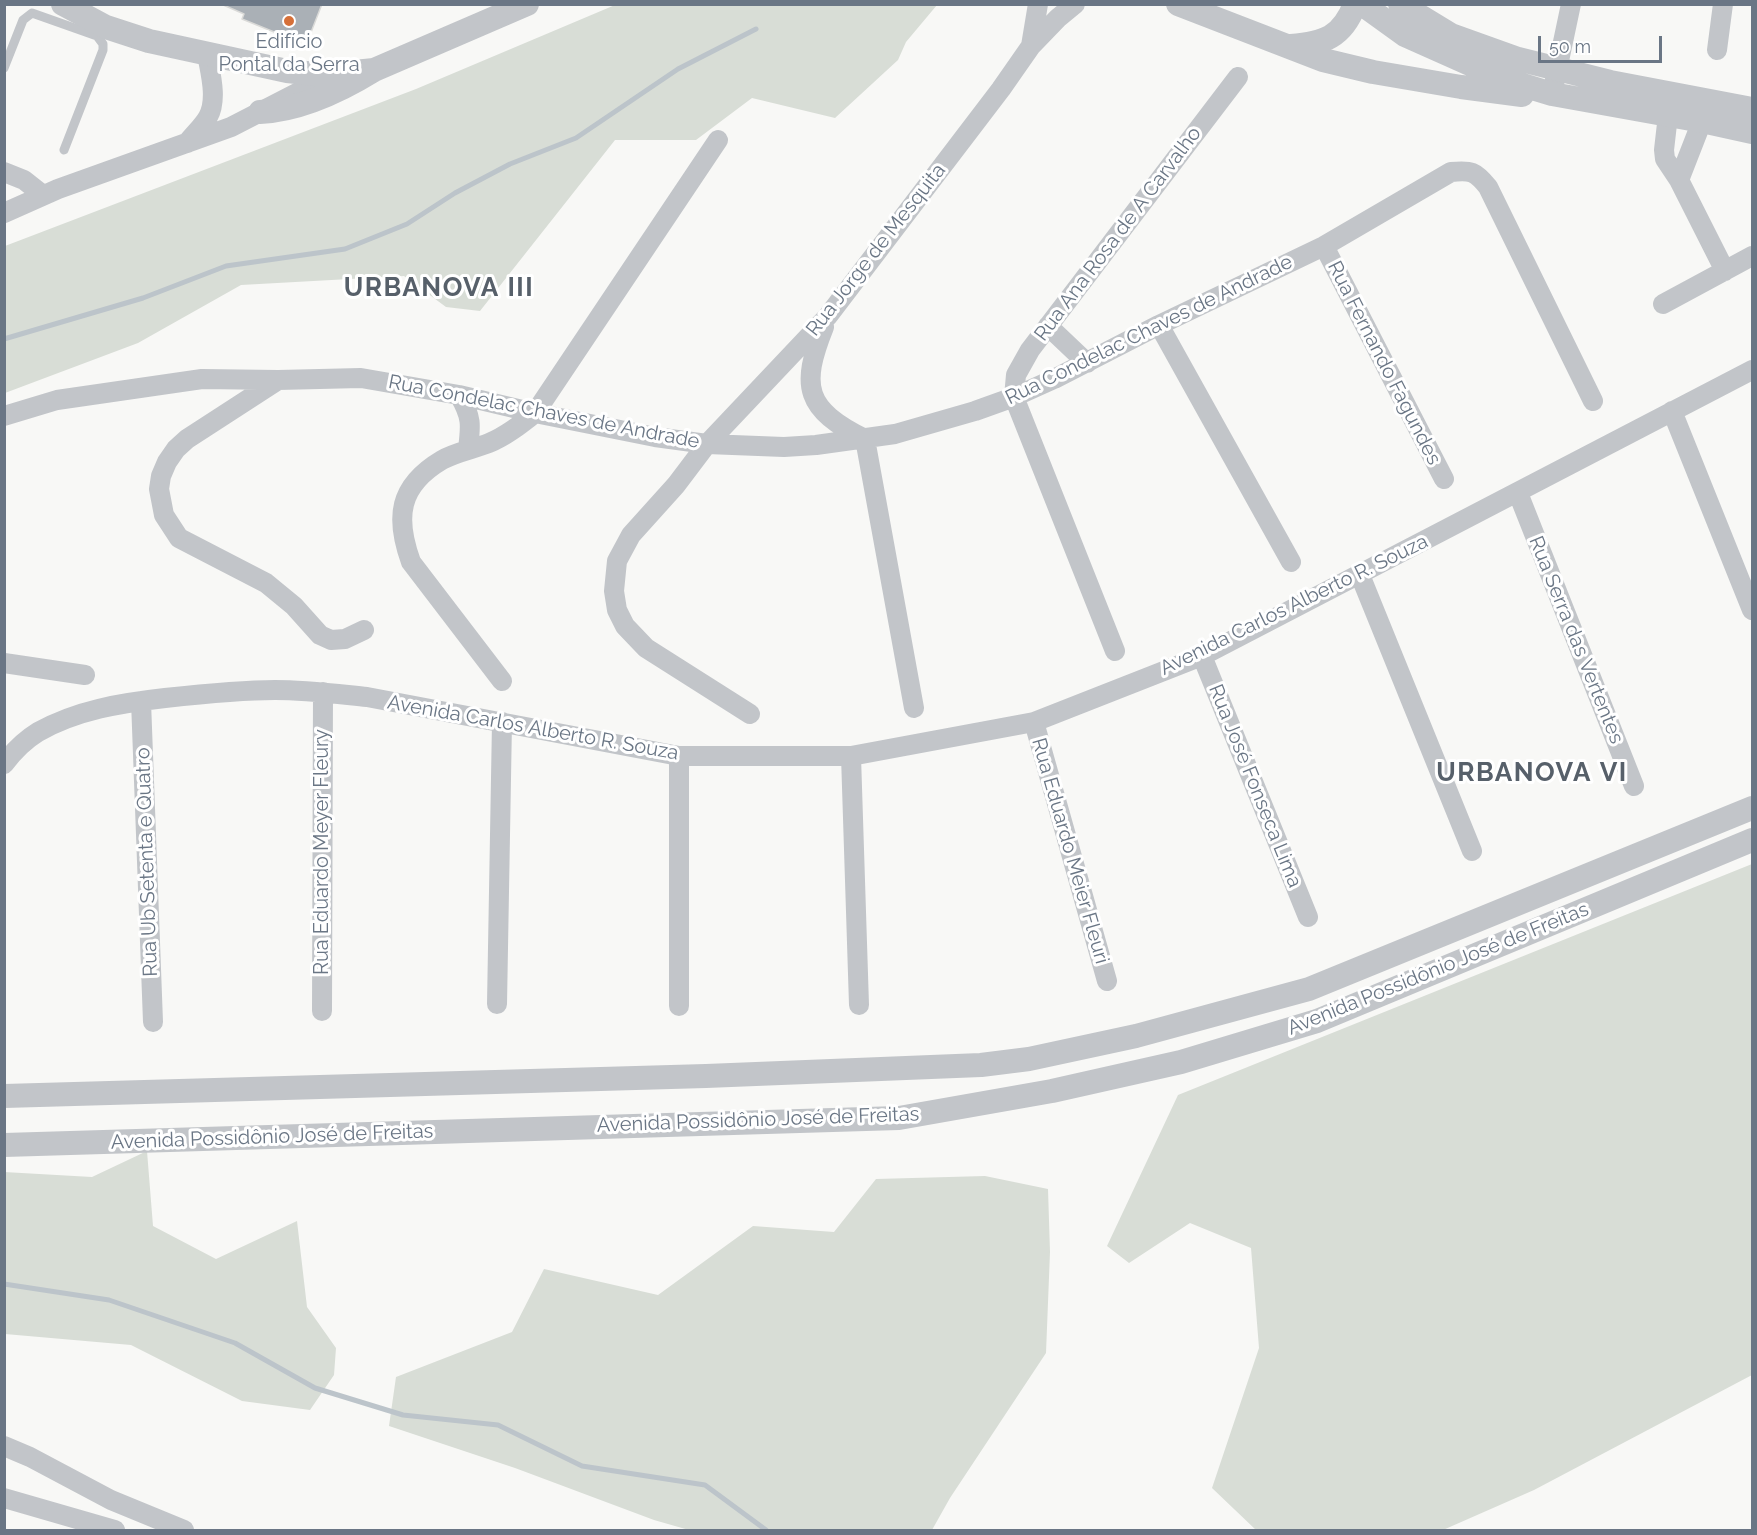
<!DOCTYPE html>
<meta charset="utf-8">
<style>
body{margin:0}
#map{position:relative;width:1757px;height:1535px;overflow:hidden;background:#f8f8f6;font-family:Raleway,sans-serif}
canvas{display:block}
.frame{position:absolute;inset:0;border:6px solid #6a7685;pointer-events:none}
.scale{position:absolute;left:1538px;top:36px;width:124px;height:27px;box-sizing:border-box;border:3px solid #6a7685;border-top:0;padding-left:8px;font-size:18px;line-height:21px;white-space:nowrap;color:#6a7685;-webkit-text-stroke:4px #fff;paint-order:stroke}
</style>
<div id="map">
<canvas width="1757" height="1535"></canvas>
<div class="frame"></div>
<div class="scale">50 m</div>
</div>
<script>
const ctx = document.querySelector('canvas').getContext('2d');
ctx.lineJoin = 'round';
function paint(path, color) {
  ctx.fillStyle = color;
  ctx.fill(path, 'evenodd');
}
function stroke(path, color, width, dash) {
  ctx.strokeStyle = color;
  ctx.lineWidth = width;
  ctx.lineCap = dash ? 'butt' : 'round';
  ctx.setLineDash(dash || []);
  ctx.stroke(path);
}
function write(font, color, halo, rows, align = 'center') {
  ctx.font = font + ' Raleway,sans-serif';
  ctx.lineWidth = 6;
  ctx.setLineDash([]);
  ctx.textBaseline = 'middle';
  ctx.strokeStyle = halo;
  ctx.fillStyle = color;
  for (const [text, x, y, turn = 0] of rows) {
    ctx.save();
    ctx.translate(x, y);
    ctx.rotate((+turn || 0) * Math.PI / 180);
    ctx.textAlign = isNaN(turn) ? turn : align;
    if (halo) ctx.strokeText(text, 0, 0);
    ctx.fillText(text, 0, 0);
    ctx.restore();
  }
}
paint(new Path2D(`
 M 615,5 L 937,5 L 906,42 L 898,60 L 835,118 L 752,98 L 696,140 L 615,140 L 480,311 L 446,307 L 404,276 L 241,285 L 138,343 L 5,393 L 5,246 L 416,89 Z
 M 1752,864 L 1752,1375 L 1534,1490 L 1443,1530 L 1256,1530 L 1212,1488 L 1259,1348 L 1251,1248 L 1190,1223 L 1129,1263 L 1107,1246 L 1178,1095 Z
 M 147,1151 L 153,1226 L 216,1259 L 297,1221 L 307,1307 L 336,1348 L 334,1375 L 310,1410 L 242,1401 L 131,1345 L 5,1334 L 4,1172 L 92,1177 Z
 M 985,1176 L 1048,1189 L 1050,1252 L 1046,1353 L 950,1498 L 932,1530 L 689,1530 L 654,1520 L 515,1468 L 389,1426 L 396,1377 L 512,1332 L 544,1269 L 658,1295 L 753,1226 L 834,1232 L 876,1179 Z`), '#d8ddd6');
stroke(new Path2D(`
 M 4,339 L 143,298 L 226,266 L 345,249 L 407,224 L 455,193 L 510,164 L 576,138 L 678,69 L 756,29
 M 4,1284 L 109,1300 L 235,1343 L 315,1388 L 403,1415 L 498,1425 L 582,1466 L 705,1485 L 766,1530`), '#bcc4ca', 5);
const building = new Path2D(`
 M 221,4 L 322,4 L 308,40 L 286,31 L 284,36 L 242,19 L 244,14 Z`);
paint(building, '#aab0b6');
stroke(building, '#dadad8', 1.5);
stroke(new Path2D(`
 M 4,68 L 23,20 L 32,13 L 97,36 L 103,44 L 103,50 L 64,150`), '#c2c5c9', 9);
stroke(new Path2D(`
 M 1031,46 L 1038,4
 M 1717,50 L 1723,4
 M 1552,94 L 1571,4
 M 1668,115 L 1664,150 L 1665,159 L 1679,180 L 1725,271
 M 187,143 C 193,135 203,126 208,117 C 218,99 210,72 207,54
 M 4,172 L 24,180 L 43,195
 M 1679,180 L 1702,121
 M 4,213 L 58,189 L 231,127 L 299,92 L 325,75
 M 1324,246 L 1444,479
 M 1663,304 L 1752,256
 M 1159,325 L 1291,562
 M 1048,326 L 1087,363
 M 824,327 C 800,387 805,409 865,439 L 914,708
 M 278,380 L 187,439 L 176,449 L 167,462 L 161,476 L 159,489 L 164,515 L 179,538 L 266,583 L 294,606 L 320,635 L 331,640 L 345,639 L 364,630
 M 459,395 C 472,417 471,425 468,449
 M 1672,411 L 1752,610
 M 4,416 L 57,400 L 202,379 L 278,380 L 361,378 L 459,395 L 535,413 L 655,437 L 707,444 L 784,447 L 816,445 L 895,434 L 975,411 L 1014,397 L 1054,379 L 1159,325 L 1324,246 L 1451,172 C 1471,170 1475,171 1488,187 L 1593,401
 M 1518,493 L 1634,786
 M 1360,575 L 1472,851
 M 1115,651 L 1014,397 L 1016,375 L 1030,350 L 1238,77
 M 1202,656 L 1308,917
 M 4,663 L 85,675
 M 502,681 L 411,562 C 395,518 398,486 442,460 C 456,452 474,449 489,443 C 506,436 521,424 535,413 L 718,140
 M 141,701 L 153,1022
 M 750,714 L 646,648 L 625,626 L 617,610 L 614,591 L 617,561 L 631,535 L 676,485 L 707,444 L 828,316 L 1001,89 L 1031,46 L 1058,18 L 1075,4
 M 1034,722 L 1107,981
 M 679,756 L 679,1006
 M 851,756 L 859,1005
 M 4,764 C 13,752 25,740 38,732 C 77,710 121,703 165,698 C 202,694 239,690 275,690 C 306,690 337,694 367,697 L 679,756 L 851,756 L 1034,722 L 1202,656 L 1752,370
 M 497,1004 L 502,722
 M 322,1011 L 323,692
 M 4,1446 L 30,1457 L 111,1500 L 184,1530
 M 4,1498 L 115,1530`), '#c2c5c9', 20);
stroke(new Path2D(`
 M 63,4 L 106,27 L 149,41 L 287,71 L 325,75 L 374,70
 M 1178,4 L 1323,60 L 1373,72 L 1461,87 L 1522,95
 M 1362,4 L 1405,35 L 1506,80 L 1552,94 L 1702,121 L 1752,132
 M 1400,4 L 1451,35 L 1518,59 L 1610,82 L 1752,109
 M 1291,46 C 1324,43 1342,38 1355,4
 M 260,112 C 300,110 340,91 374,70 L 527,4
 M 4,1096 L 706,1076 L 981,1065 L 1029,1059 L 1136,1036 L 1309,989 L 1752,808
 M 4,1145 L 899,1118 L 1052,1091 L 1181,1062 L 1317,1021 L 1752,840`), '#c2c5c9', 24);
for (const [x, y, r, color] of [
 [289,21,6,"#d67039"]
]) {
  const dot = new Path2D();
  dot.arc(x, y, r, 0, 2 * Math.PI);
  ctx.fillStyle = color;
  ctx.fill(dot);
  stroke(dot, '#fff', 2);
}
write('20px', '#6a7685', '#fff', [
 ["Edifício",289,42],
 ["Pontal da Serra",289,65]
]);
write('20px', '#6a7685', '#fff', [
 ["Rua Ana Rosa de A Carvalho",1118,234,-53],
 ["Rua Jorge de Mesquita",876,250,-52],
 ["Rua Condelac Chaves de Andrade",1149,330,-26],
 ["Rua Fernando Fagundes",1384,363,63],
 ["Rua Condelac Chaves de Andrade",544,412,11],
 ["Avenida Carlos Alberto R. Souza",1294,605,-26],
 ["Rua Serra das Vertentes",1576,640,68],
 ["Avenida Carlos Alberto R. Souza",533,728,10],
 ["Rua José Fonseca Lima",1255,786,68],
 ["Rua Eduardo Meier Fleuri",1070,851,74],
 ["Rua Eduardo Meyer Fleury",322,852,-90],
 ["Rua Ub Setenta e Quatro",147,862,-92],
 ["Avenida Possidônio José de Freitas",1438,969,-22],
 ["Avenida Possidônio José de Freitas",758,1120,-2],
 ["Avenida Possidônio José de Freitas",272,1137,-2]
]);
ctx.letterSpacing = '1.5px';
write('bold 26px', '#57606a', '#fff', [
 ["URBANOVA III",439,288],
 ["URBANOVA VI",1532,773]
]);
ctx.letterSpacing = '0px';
</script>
